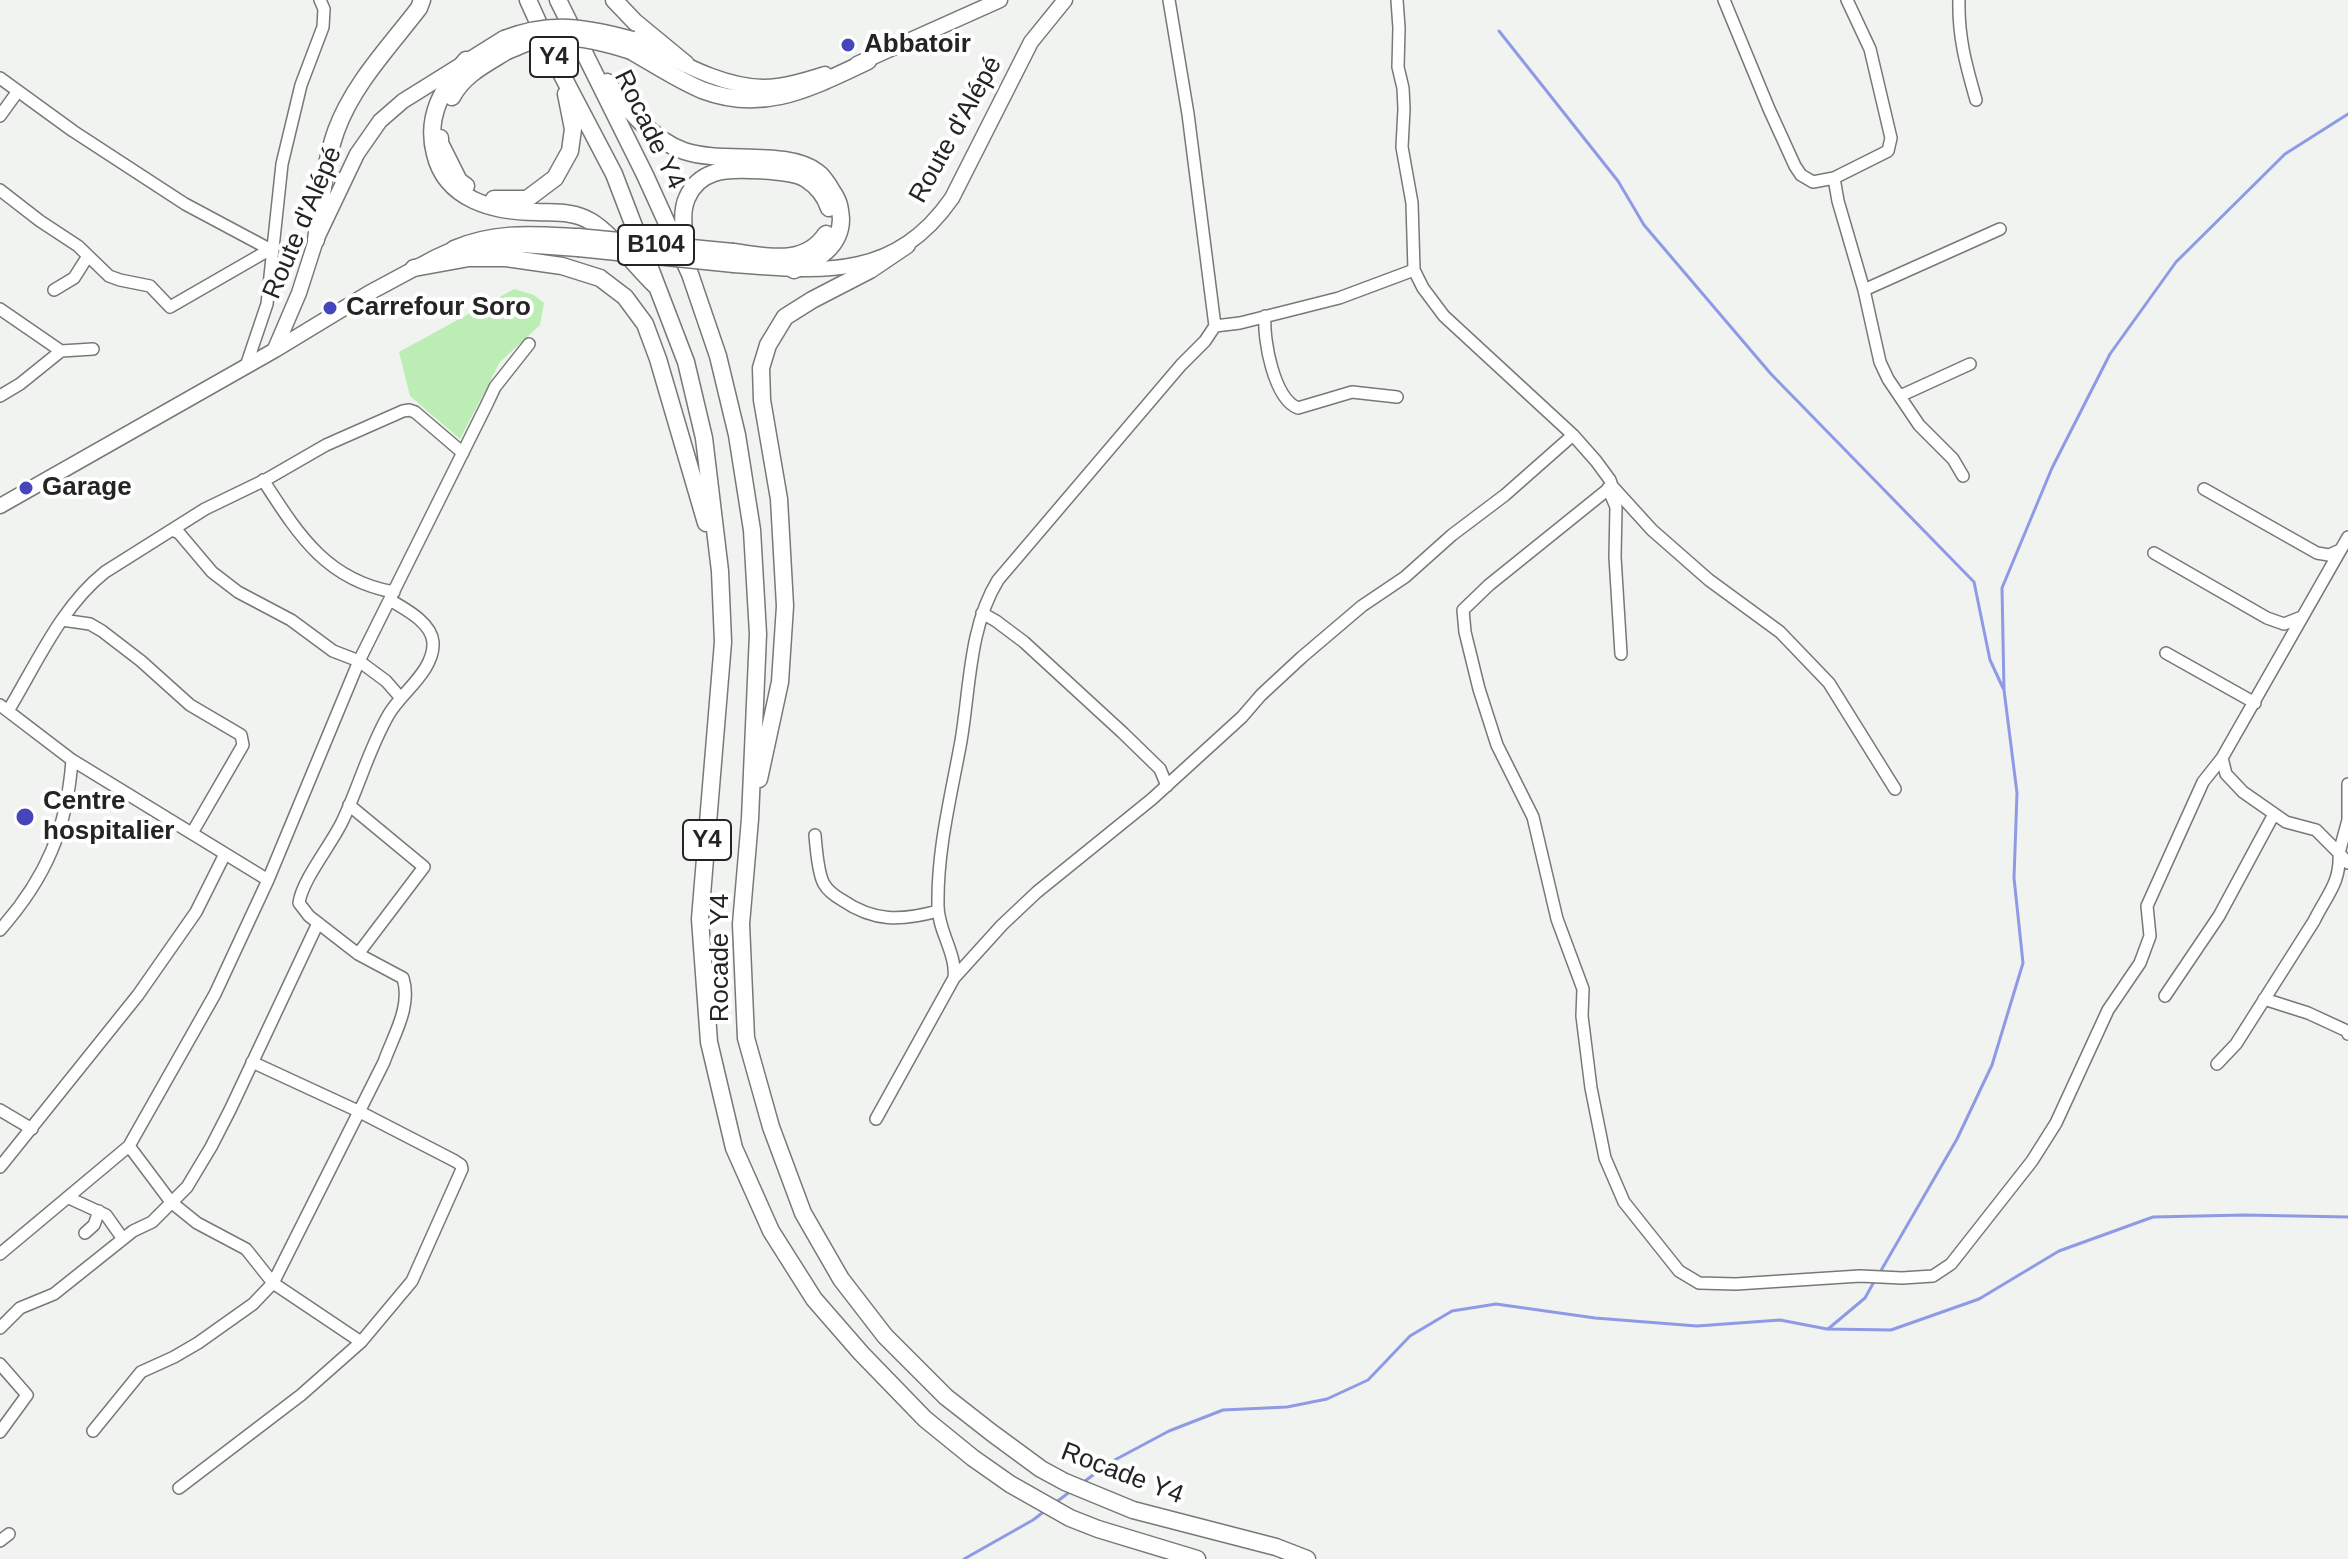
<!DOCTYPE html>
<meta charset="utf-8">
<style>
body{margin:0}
canvas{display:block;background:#f0f3f0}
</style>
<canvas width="2348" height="1559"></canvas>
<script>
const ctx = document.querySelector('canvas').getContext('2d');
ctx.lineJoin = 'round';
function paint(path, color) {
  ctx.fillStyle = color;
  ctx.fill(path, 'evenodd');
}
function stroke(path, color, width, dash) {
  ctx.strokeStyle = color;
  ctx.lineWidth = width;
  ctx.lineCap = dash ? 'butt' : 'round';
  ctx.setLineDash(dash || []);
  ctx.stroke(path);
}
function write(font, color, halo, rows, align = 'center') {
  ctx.font = font + ' Helvetica,sans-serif';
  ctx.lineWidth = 8;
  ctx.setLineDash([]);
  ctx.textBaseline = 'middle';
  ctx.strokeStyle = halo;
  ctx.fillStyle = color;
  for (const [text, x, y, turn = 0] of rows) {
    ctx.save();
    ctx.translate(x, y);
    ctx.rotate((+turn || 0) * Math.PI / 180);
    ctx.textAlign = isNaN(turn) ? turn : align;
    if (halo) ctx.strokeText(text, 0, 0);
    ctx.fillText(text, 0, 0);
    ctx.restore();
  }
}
paint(new Path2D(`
 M 514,289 L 534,295 L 544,303 L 540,325 L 500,362 L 460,439 L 410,396 L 399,352 Z`), '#bbedb4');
stroke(new Path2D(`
 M 1499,31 L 1618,181 L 1644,225 L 1771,374 L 1974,582 L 1990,660 L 2003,688
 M 1879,1274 L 1957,1139 L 1992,1065 L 2023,963 L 2014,878 L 2017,793 L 2004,690 L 2002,588 L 2052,468 L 2110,354 L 2176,262 L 2285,154 L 2348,114
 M 1828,1329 L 1865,1298 L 1875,1280
 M 1081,1484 L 1109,1463 L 1169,1431 L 1223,1410 L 1287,1407 L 1327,1399 L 1368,1380 L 1410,1336 L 1452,1311 L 1496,1304 L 1595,1318 L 1697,1326 L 1780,1320 L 1827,1329 L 1891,1330 L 1979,1299 L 2059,1251 L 2153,1217 L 2244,1215 L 2348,1217
 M 1055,1503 L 1071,1491
 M 964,1559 L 1033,1520 L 1046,1510`), '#8e9ae6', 3);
const minor = new Path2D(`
 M 1397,0 L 1399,28 L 1398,67 L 1403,88 L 1404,109 L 1402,147 L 1412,203 L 1414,270 L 1423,288 L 1444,316 L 1573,435 L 1596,461 L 1610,480 L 1612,486 L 1489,585 L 1463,610 L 1465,632 L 1479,689 L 1497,745 L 1533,817 L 1557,919 L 1583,989 L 1582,1016 L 1591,1088 L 1605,1158 L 1624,1202 L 1679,1271 L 1699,1283 L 1736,1284 L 1860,1276 L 1902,1278 L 1933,1276 L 1951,1264 L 2032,1161 L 2056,1123 L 2108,1010 L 2140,963 L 2150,936 L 2147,906 L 2203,782 L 2222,758 L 2348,537
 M 1724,0 L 1769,109 L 1795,166 L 1801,175 L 1813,182 L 1834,178 L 1888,151 L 1891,138 L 1870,49 L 1847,0
 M 1959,0 C 1958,37 1966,65 1976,100
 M 0,78 L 73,131 L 185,204 L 273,251
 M 0,116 L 18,91
 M 1834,178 L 1838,201 L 1864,290 L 1880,362 L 1888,379 L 1919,425 L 1953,459 L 1963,476
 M 0,190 L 40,221 L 78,246 L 109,276 L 120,280 L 150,286 L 170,307 L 269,250
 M 54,290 L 74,278 L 88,256
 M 1864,290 L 2000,229
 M 0,309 L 61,351
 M 1265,316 C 1263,340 1274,399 1298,408 L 1352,392 L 1397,397
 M 1215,326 L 1240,323 L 1339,298 L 1414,270
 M 246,366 L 267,304 L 282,164 L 301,85 L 323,27 L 324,9 L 320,0
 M 0,396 L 20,384 L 61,351 L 93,349
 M 1900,396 L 1970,364
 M 263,480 C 298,534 326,580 394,592
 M 1612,486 L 1652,530 L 1709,580 L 1780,632 L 1829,683 L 1895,789
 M 1608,488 L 1616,507 L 1615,557 L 1621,654
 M 2204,489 L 2317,553 L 2329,555 L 2340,550
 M 172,530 L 179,533 L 212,572 L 238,592 L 291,620 L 333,651 L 359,661 L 386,681 L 400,697
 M 2154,553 L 2267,618 L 2284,624 L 2302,617
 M 982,613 L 996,621 L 1024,642 L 1123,733 L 1160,769 L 1167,786
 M 62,620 L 90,624 L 102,631 L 141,661 L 190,705 L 241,735 L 243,745 L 192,833
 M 2166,653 L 2255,703
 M 0,705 L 72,760 L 268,880
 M 8,711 C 37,663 61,607 105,572 L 205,509 L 267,479 L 326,445 L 403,411 L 409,410 L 415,412 L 463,453
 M 2348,784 L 2348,820 L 2339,853 L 2348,863
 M 349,805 L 424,867 L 358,954
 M 815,835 C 816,847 818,874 824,884 C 828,891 835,896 842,900 C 874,922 901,921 938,911
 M 0,930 C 46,878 67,829 72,760
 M 954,978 C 957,954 938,931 938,906 C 937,850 951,796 961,741 C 970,688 969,627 998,580 L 1181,365 L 1205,341 L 1215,326 L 1188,114 L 1169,0
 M 2165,996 L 2219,916 L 2274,814
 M 2264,999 L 2308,1013 L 2347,1031 L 2348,1034
 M 2217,1064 L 2236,1044 L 2314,921 C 2326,896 2341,883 2339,853 L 2316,830 L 2286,822 L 2243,792 L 2226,774 L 2222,758
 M 0,1110 L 32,1129
 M 876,1119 L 954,978 L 1002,925 L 1037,892 L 1152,799 L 1242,717 L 1261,695 L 1302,657 L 1362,606 L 1405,577 L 1452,535 L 1505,495 L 1573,435
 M 129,1146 L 171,1202 L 197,1223 L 246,1249 L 273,1283 L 361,1342
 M 0,1167 L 138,995 L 196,912 L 225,854
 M 69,1198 L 106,1215 L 123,1239
 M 85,1233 L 94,1225 L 99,1211
 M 0,1254 L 129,1146 L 215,994 L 268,880 L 359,661 L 486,406 L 495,387 L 529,344
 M 0,1328 L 20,1308 L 54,1294 L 133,1231 L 152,1222 L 187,1187 L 211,1147 L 230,1110 L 318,923
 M 0,1364 L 27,1395 L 0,1432
 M 93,1431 L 141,1372 L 174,1357 L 198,1343 L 253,1304 L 273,1283 L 384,1062 C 393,1036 412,1007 403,978 L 358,954 L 309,916 L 299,903 C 302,880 331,845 342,822 C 359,787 369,748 389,714 C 402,692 435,670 433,642 C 431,622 405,609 390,600
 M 179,1488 L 301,1395 L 361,1342 L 412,1281 L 462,1169 L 461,1165 L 455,1161 L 358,1111 L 252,1062
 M 0,1541 L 9,1534`);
const major = new Path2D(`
 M 633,39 C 674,58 717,86 763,87 C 784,87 806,80 825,74
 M 857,64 L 1000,0
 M 734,265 C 823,272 895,280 952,198 L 1031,42 L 1065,0
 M 275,349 L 299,293 L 316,240 L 357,154 L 380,121 L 403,101 L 504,38
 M 0,506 L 275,350 L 369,293 L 436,257 L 454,249 L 493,246 L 522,245 L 578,249`);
const highway = new Path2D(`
 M 528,0 L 561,73 L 614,174 L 686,362 L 704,438 L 720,571 L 723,642 L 700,919 L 709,1042 L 734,1148 L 771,1231 L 814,1299 L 861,1353 L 925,1419 L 973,1458 L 1010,1484 L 1070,1518 L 1098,1529 L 1197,1559
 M 558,0 L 645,175 L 690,274 L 718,356 L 737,435 L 752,530 L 758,634 L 750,819 L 741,924 L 746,1038 L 771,1127 L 803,1213 L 841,1279 L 885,1336 L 946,1397 L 992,1433 L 1041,1469 L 1065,1482 L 1133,1510 L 1276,1547 L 1307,1559
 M 614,0 L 635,22 L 686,64
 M 631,51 C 654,64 678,80 702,90 C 765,114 812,87 868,61
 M 466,60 C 443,88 425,116 435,154 C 446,200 494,212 537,212 C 555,213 574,211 590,221 C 612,234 636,267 655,285
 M 607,82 C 627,108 652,140 684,151 C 722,164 787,149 817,172 C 823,176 828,184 832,191 C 839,201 840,207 841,219 C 841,247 816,261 794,270
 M 452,97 C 463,75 486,64 507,51
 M 440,138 L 440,143 L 459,181 L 466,186
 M 494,199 L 527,199 L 555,178 L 570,151 L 573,129 L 566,94
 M 316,240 C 321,204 324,165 336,131 C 353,84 390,46 419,8 L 422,0
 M 454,249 C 496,231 534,235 578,237
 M 733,252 C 766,256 804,267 826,234
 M 688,260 C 686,242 679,215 687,198 C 692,186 702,177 714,173 C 730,167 792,170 806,179 C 817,186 825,196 829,208
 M 414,268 L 469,258 L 506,258 L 562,266 L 600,278 L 625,297 L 645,324 L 658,359 L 706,523
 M 759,779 L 780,682 L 785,606 L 779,499 L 762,400 L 761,368 L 768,345 L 785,317 L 812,300 L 870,270 L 907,245`);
stroke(minor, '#777977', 14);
stroke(major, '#777977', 17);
stroke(highway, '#777977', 19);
stroke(minor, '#fff', 11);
stroke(major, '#fff', 14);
stroke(highway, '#fff', 16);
const majorBridge = new Path2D(`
 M 504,38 C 552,19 585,27 633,39
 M 578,249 L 734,265`);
const highwayBridge = new Path2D(`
 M 507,51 C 515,48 523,44 531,41 C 562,32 601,41 631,51
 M 578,237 L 733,252`);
stroke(majorBridge, '#777977', 17, []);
stroke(highwayBridge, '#777977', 19, []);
stroke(majorBridge, '#fff', 14);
stroke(highwayBridge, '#fff', 16);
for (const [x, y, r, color] of [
 [848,45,8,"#4546bb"],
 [330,308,8,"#4546bb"],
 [26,488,8,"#4546bb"],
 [25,817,10,"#4546bb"]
]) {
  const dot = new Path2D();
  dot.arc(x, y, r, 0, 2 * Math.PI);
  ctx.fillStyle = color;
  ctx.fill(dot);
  stroke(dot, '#fff', 3);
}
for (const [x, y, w] of [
 [554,57,48],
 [656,245,76],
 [707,840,48]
]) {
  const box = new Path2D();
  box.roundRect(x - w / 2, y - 20, w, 40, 6);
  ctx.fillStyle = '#fff';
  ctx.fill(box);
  stroke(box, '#232423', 2);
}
write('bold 24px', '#232423', null, [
 ["Y4",554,57],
 ["B104",656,245],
 ["Y4",707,840]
]);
write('bold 26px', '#232423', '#fff', [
 ["Abbatoir",864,45],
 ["Carrefour Soro",346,308],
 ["Garage",42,488],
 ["Centre",43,802],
 ["hospitalier",43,832]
], 'left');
write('26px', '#232423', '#fff', [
 ["Rocade Y4",649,130,64],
 ["Route d'Alépé",956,130,-61],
 ["Route d'Alépé",303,223,-67],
 ["Rocade Y4",721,958,-90],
 ["Rocade Y4",1122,1474,21]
]);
</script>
